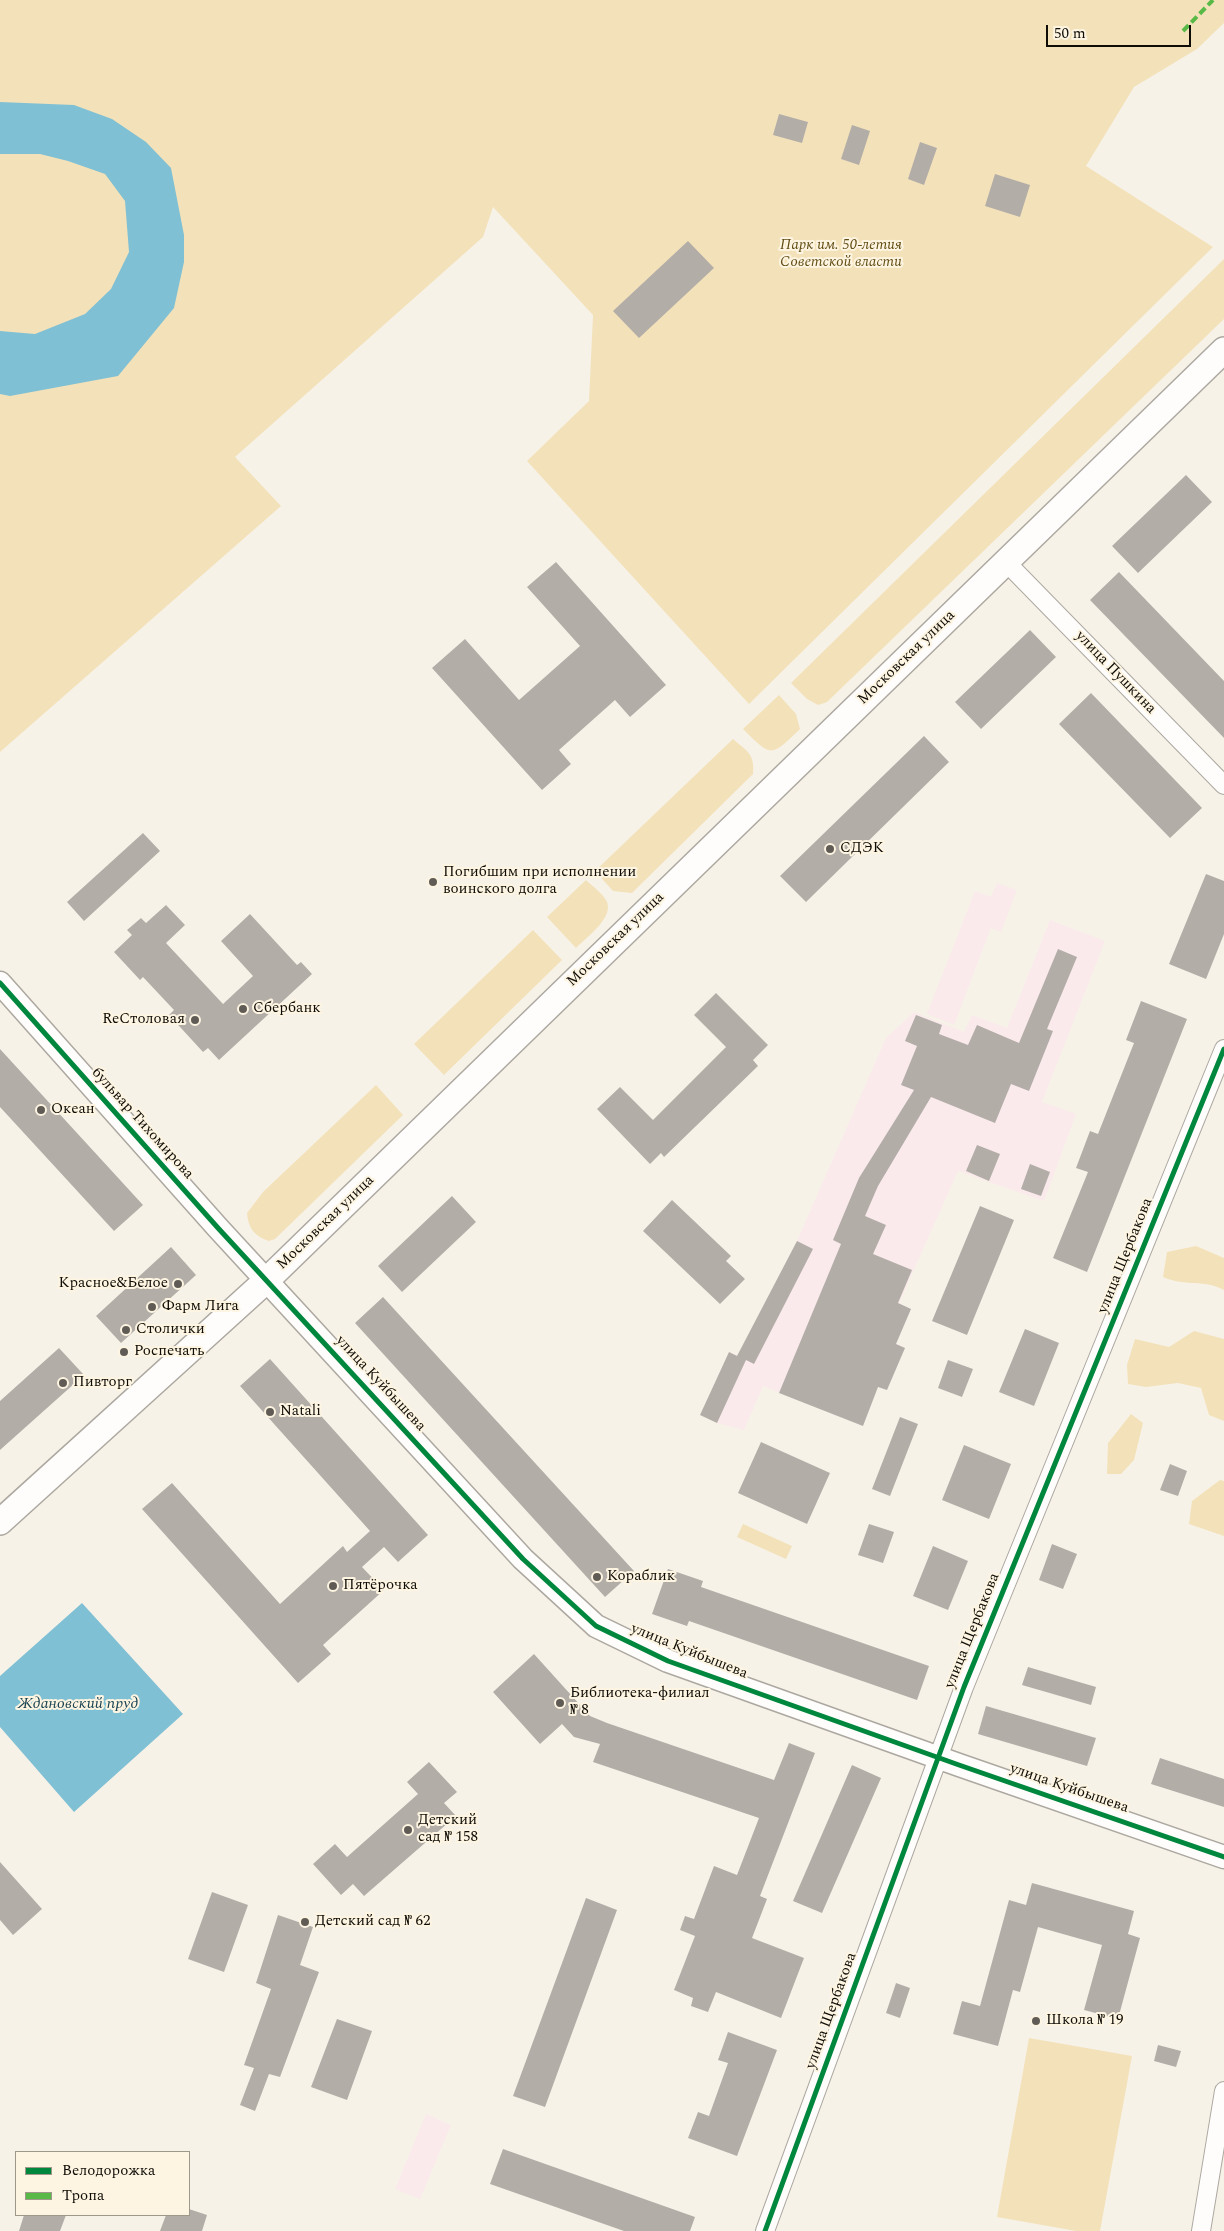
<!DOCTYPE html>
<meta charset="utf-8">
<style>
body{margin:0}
#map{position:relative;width:1224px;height:2231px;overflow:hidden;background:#f7f2e8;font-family:Spectral,serif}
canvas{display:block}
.legend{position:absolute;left:15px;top:2151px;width:175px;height:65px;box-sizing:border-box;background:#fdf5e2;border:1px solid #9e988a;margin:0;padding:6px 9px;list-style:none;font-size:15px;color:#0f0c06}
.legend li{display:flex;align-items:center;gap:10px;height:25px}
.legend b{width:25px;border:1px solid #9e988a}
.scale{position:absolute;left:1046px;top:25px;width:145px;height:22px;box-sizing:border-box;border:2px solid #0f0c06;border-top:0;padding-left:6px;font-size:15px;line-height:18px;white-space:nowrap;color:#0f0c06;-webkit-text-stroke:4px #fdf5e2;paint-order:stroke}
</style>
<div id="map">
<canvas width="1224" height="2231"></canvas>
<ul class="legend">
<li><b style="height:6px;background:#00873e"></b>Велодорожка</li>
<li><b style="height:6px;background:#58b947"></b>Тропа</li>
</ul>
<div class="scale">50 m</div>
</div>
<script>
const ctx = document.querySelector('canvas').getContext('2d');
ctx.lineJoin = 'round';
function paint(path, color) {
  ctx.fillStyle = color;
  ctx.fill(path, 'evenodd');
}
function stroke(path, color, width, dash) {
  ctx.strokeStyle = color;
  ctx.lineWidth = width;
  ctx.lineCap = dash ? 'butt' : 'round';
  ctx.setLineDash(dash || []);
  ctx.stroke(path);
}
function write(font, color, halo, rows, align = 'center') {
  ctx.font = font + ' Spectral,serif';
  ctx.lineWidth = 4;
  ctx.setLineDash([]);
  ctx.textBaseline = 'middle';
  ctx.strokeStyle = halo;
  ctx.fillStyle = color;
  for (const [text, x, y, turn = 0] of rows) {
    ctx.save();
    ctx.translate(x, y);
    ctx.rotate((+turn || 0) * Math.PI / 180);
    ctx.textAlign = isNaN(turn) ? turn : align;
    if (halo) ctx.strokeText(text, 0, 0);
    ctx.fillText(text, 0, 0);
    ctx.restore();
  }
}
paint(new Path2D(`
 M 997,883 L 1017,890 L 1001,932 L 991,928 L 954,1025 L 927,1014 L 975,891 L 991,897 Z
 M 1050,920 L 1105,941 L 1042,1102 L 1076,1114 L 1044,1201 L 958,1171 L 899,1303 L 911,1309 L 895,1343 L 905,1348 L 887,1390 L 878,1387 L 863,1426 L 763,1386 L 744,1430 L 717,1423 L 700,1415 L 729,1352 L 738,1355 L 797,1241 L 886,1038 L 914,1012 L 964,1032 L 972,1015 L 1007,1028 Z
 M 426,2114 L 451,2125 L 420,2199 L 395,2189 Z`), '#faeaeb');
paint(new Path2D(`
 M 0,0 L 1224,0 L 1224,23 L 1197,49 L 1134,87 L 1086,166 L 1213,247 L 749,704 L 527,461 L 589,401 L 593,315 L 493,207 L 483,237 L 235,457 L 281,506 L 0,752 Z
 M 1224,259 L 1224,319 L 827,702 L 818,705 L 807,699 L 791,683 Z
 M 779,695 L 796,714 L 800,729 C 771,757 772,758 743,729 Z
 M 733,739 C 747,751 755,754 753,774 L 632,893 L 613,891 L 595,871 Z
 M 586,880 C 592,886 601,892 606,900 C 616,916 587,937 576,948 L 547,917 Z
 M 533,930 L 562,960 L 444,1075 L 414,1044 Z
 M 376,1085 L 403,1115 L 275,1239 L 269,1241 C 255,1237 248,1228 247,1213 L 263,1192 Z
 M 1196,1246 L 1224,1258 L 1224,1290 C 1204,1279 1186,1287 1163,1277 L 1167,1252 Z
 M 1194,1331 L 1224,1339 L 1224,1421 L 1209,1415 L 1201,1388 L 1178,1383 L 1146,1387 L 1128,1384 L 1127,1365 L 1135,1339 L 1169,1347 Z
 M 1131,1414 L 1143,1423 L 1134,1460 L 1121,1474 L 1107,1474 L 1108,1443 Z
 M 1220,1480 L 1224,1481 L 1224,1536 L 1189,1524 L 1192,1501 Z
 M 743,1524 L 792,1546 L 786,1559 L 737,1537 Z
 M 1029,2038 L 1132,2056 L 1100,2231 L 1076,2231 L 997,2217 Z`), '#f3e2b9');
paint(new Path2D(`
 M 0,102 L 74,105 L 112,119 L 146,142 L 171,168 L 184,235 L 184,262 L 174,308 L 118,376 L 10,396 L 0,394 L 0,331 L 35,334 L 85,314 L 111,289 L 129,252 L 125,201 L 105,174 L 68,161 L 40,154 L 0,154 Z
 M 82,1603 L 183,1714 L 74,1812 L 0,1727 L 0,1676 Z`), '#80c0d4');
paint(new Path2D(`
 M 779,114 L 808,122 L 802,143 L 773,135 Z
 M 852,125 L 870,131 L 859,165 L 841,159 Z
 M 920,142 L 937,148 L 924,185 L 908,179 Z
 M 995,174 L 1030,185 L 1020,217 L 985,206 Z
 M 688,241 L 714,268 L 639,338 L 613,311 Z
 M 1186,475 L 1212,502 L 1138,573 L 1112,546 Z
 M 556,562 L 666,685 L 630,717 L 615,700 L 559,750 L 571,764 L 542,790 L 432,668 L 465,639 L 519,700 L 580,646 L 527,587 Z
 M 1119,572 L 1224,681 L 1224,738 L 1090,600 Z
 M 1030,630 L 1056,657 L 981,729 L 955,702 Z
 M 1091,693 L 1202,808 L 1170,838 L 1059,724 Z
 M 924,736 L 949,762 L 806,902 L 780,876 Z
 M 143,833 L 160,851 L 84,921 L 67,902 Z
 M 1206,874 L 1224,881 L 1224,934 L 1206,979 L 1169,964 Z
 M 166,905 L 185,925 L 166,943 L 223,1004 L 253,976 L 221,941 L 250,914 L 297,965 L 301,962 L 312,974 L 219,1060 L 208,1048 L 203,1052 L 169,1015 L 174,1010 L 143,977 L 140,980 L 114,952 L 132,935 L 127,930 L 141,918 L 146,923 Z
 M 1058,949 L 1077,957 L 1047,1029 L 1053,1031 L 1029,1091 L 1011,1084 L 995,1123 L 931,1097 L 878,1186 L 865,1216 L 886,1225 L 873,1254 L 912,1270 L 898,1303 L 911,1309 L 896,1344 L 905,1348 L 887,1390 L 878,1387 L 863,1426 L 779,1393 L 841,1244 L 833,1240 L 859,1178 L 914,1090 L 901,1085 L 917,1046 L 905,1041 L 916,1015 L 942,1025 L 939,1034 L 968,1045 L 977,1025 L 1019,1043 Z
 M 716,993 L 768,1045 L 753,1060 L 758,1066 L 664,1157 L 661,1153 L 650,1164 L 597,1109 L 620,1087 L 653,1120 L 726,1047 L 694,1015 Z
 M 1141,1001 L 1187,1019 L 1087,1272 L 1053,1258 L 1088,1172 L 1076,1168 L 1090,1131 L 1098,1134 L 1134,1043 L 1126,1040 Z
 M 0,1049 L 143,1205 L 114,1231 L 0,1107 Z
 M 977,1145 L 1000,1154 L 989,1181 L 966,1171 Z
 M 1030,1164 L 1050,1172 L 1041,1196 L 1021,1189 Z
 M 452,1196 L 476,1222 L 402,1292 L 378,1266 Z
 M 672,1200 L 731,1256 L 726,1261 L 745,1279 L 720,1304 L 643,1231 Z
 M 980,1206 L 1014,1220 L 967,1335 L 932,1321 Z
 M 797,1241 L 813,1249 L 754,1364 L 746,1360 L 717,1423 L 700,1415 L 729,1352 L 737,1356 Z
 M 171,1247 L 196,1275 L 121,1343 L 96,1316 Z
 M 383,1297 L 634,1571 L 605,1597 L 355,1323 Z
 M 1025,1329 L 1059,1343 L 1034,1406 L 999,1392 Z
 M 59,1348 L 84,1375 L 0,1450 L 0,1401 Z
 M 270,1359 L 428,1535 L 398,1562 L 384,1547 L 362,1567 L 384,1590 L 323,1645 L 331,1654 L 298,1683 L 142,1509 L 172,1483 L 280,1604 L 343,1546 L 347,1552 L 370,1531 L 240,1386 Z
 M 948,1360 L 973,1369 L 962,1397 L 938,1388 Z
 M 900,1417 L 918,1424 L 890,1496 L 872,1489 Z
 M 761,1442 L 830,1473 L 807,1524 L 738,1493 Z
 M 964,1445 L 1011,1464 L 989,1519 L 942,1500 Z
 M 1170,1464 L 1187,1471 L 1178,1496 L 1160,1490 Z
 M 869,1524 L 894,1532 L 883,1563 L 858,1555 Z
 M 1052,1544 L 1077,1554 L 1063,1589 L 1039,1580 Z
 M 933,1546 L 968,1561 L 948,1610 L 913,1596 Z
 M 668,1569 L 703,1581 L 701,1587 L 929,1666 L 917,1700 L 689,1621 L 687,1626 L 652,1614 Z
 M 534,1654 L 590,1716 L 607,1723 L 774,1780 L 789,1743 L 815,1753 L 760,1896 L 767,1899 L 752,1938 L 804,1958 L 781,2018 L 716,1992 L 708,2012 L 691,2006 L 693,1998 L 674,1990 L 695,1936 L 680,1930 L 685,1916 L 694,1919 L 714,1866 L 737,1875 L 759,1818 L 593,1762 L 600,1744 L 574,1737 L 562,1724 L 540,1744 L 493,1692 Z
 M 1028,1667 L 1096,1687 L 1091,1705 L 1022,1685 Z
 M 986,1706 L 1096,1738 L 1087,1766 L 978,1734 Z
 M 1160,1758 L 1224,1779 L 1224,1807 L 1151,1784 Z
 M 429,1762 L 457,1792 L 444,1803 L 456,1816 L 364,1896 L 353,1884 L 341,1895 L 313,1864 L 335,1844 L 347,1857 L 418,1794 L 407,1782 Z
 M 852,1765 L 881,1778 L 822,1913 L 793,1901 Z
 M 0,1862 L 42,1909 L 13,1935 L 0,1920 Z
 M 1032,1883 L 1134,1911 L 1128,1934 L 1140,1938 L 1118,2019 L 1084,2010 L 1102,1945 L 1038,1927 L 1020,1992 L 1013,1990 L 998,2046 L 953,2034 L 962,2001 L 980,2006 L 1009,1900 L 1026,1905 Z
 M 212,1892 L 248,1905 L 224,1972 L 188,1959 Z
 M 586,1898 L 617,1910 L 545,2107 L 513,2096 Z
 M 278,1915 L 313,1927 L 300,1965 L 319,1972 L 280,2077 L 269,2074 L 255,2111 L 240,2105 L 254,2068 L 244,2065 L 271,1989 L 256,1983 Z
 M 896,1983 L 910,1988 L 900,2018 L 886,2013 Z
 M 337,2019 L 372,2031 L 347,2100 L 311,2087 Z
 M 728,2032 L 777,2050 L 737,2156 L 688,2138 L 698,2112 L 709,2116 L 728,2063 L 718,2060 Z
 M 1158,2045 L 1181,2051 L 1176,2067 L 1154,2061 Z
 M 503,2149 L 695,2217 L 690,2231 L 624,2231 L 490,2184 Z
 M 189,2209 L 207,2215 L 202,2231 L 160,2231 L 166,2215 L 189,2215 Z
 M 24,2215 L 66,2215 L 60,2231 L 19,2231 Z`), '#b3ada8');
const minor = new Path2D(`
 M 1006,562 L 1224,785
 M 765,2231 L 964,1687 L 1224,1049
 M 1201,2231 L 1224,2091`);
const tertiary = new Path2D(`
 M 0,983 L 218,1228 L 523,1559 L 596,1626 L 668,1661 L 959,1765 L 1224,1857`);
const secondary = new Path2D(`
 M 0,1522 L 268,1279 L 1224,350`);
stroke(minor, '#aca8a0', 20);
stroke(tertiary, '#aca8a0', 25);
stroke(secondary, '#aca8a0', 28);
stroke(minor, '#fefdfc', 18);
stroke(tertiary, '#fefdfc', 22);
stroke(secondary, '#fefdfc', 25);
stroke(new Path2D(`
 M 1183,31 L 1213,0`), '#58b947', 4, [8, 4]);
stroke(new Path2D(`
 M 0,983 L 218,1228 L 523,1559 L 596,1626 L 668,1661 L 959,1765 L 1224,1857
 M 765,2231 L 964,1687 L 1224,1049`), '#00873e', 5);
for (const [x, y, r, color] of [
 [830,849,5,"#605c55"],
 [433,882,5,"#605c55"],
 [243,1009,5,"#605c55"],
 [195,1020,5,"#605c55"],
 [41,1110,5,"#605c55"],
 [178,1284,5,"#605c55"],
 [152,1307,5,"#605c55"],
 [126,1330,5,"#605c55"],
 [124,1352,5,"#605c55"],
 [63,1383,5,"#605c55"],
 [270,1412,5,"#605c55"],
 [597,1577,5,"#605c55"],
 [333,1586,5,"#605c55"],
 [560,1703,5,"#605c55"],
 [408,1830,5,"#605c55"],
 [305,1922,5,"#605c55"],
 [1036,2021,5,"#605c55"]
]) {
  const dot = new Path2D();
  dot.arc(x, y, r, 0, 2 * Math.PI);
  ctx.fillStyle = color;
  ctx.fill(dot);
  stroke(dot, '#fdf5e2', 2);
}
write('italic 15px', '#624d14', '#fdf5e2', [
 ["Парк им. 50-летия",841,246],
 ["Советской власти",841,263]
]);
write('15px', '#0f0c06', '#fdf5e2', [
 ["Московская улица",907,658,-44],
 ["улица Пушкина",1115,673,46],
 ["Московская улица",616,940,-44],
 ["бульвар Тихомирова",142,1124,48],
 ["Московская улица",326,1223,-44],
 ["улица Щербакова",1126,1256,-68],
 ["улица Куйбышева",380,1384,47],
 ["улица Щербакова",973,1631,-68],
 ["улица Куйбышева",689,1652,22],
 ["улица Куйбышева",1069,1789,19],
 ["улица Щербакова",832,2011,-70]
]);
write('15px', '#0f0c06', '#fdf5e2', [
 ["СДЭК",840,849],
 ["Погибшим при исполнении",443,873],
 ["воинского долга",443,890],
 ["Сбербанк",253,1009],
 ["ReСтоловая",185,1020,"right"],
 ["Океан",51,1110],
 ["Красное&Белое",168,1284,"right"],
 ["Фарм Лига",162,1307],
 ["Столички",136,1330],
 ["Роспечать",134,1352],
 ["Пивторг",73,1383],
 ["Natali",280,1412],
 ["Кораблик",607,1577],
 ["Пятёрочка",343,1586],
 ["Библиотека-филиал",570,1694],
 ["№ 8",570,1711],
 ["Детский",418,1821],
 ["сад № 158",418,1838],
 ["Детский сад № 62",315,1922],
 ["Школа № 19",1046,2021]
], 'left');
write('italic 16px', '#1b4453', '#fdf5e2', [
 ["Ждановский пруд",78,1705]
]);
</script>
